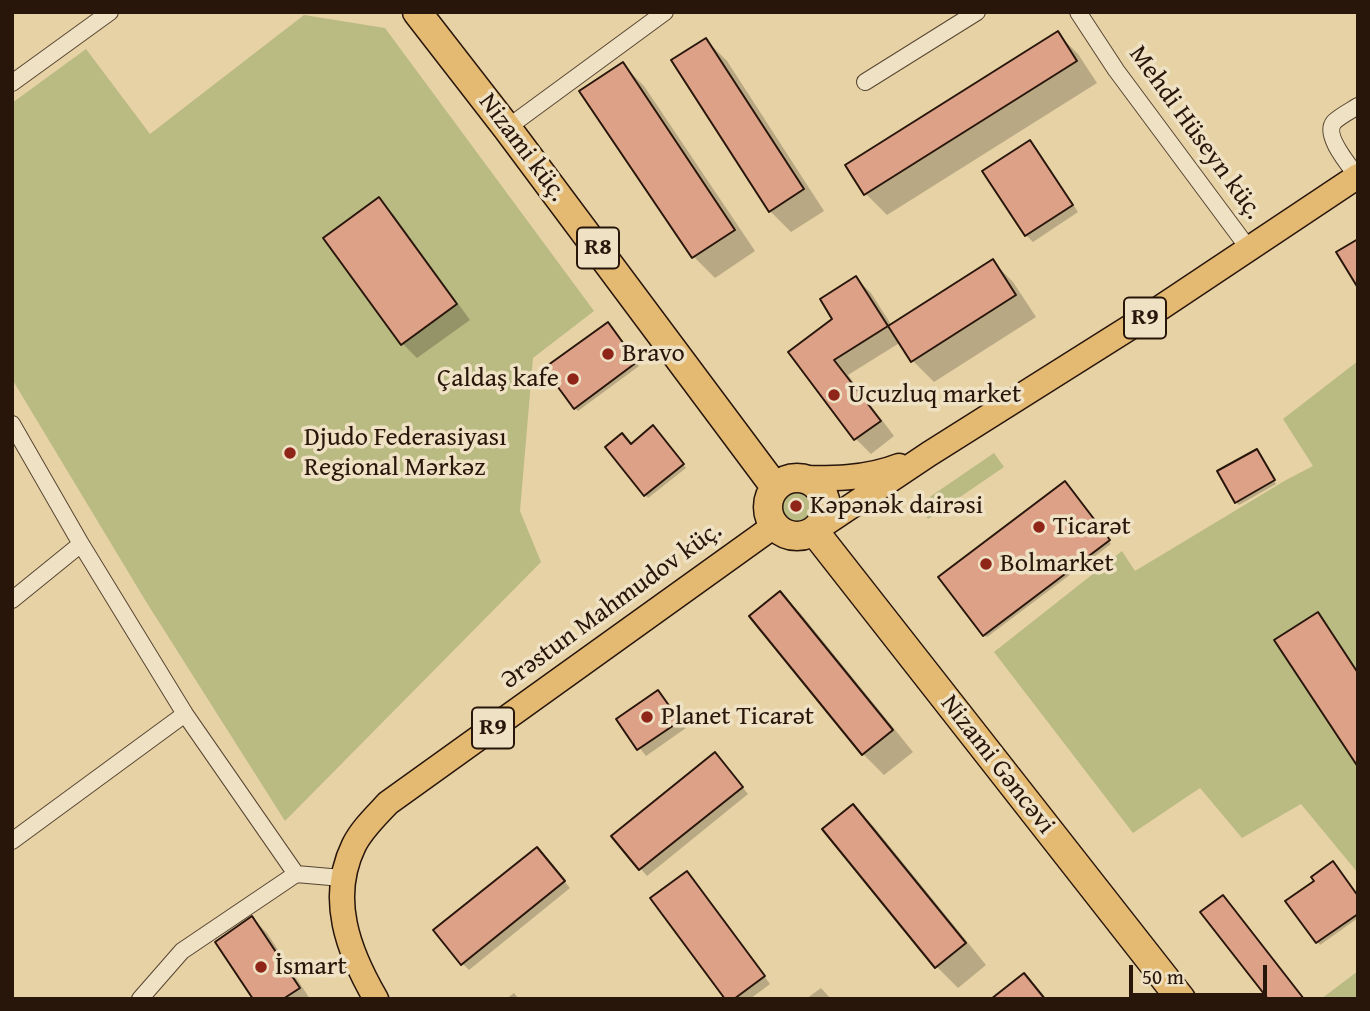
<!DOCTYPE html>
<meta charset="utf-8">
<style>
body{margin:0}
#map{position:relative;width:1370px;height:1011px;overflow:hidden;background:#e7d2a5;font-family:"Gentium Book Plus",serif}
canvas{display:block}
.frame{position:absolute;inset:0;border:14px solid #28160b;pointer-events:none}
.scale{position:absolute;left:1129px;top:965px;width:138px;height:32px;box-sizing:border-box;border:4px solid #28160b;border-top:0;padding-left:9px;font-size:21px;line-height:24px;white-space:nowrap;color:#28160b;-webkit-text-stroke:5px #efe2c4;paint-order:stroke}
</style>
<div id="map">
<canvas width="1370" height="1011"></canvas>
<div class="frame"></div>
<div class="scale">50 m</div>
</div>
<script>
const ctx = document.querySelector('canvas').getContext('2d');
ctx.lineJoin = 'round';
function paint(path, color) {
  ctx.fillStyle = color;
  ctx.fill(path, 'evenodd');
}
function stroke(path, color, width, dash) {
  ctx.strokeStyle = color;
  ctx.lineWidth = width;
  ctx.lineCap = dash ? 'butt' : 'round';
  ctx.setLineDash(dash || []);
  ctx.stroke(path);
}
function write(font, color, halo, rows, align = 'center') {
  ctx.font = font + ' "Gentium Book Plus",serif';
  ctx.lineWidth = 7;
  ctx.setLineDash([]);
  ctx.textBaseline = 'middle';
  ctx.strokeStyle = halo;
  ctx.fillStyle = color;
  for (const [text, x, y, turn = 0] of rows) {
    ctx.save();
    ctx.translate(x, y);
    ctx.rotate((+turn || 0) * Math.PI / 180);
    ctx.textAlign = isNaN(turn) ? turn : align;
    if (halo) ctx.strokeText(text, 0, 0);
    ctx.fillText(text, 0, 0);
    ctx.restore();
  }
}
paint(new Path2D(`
 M 304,15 L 385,28 L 594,311 L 533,358 L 520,511 L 541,562 L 285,821 L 145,600 L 12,379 L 12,103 L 86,49 L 150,134 Z
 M 1358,361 L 1358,873 L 1301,804 L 1242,838 L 1200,788 L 1133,833 L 994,652 L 1122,551 L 1135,571 L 1286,480 L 1313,466 L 1283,419 Z
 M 994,453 L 1004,467 L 928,519 L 918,505 Z
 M782 507a14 14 0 1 1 28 0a14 14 0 1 1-28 0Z
 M 1358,971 L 1358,999 L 1321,999 Z`), '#baba83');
paint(new Path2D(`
 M 1057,33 L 1078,54 L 1097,83 L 887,215 L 866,194 L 848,166 Z
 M 706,40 L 727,61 L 824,211 L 791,232 L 770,211 Z
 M 623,65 L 644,86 L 755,251 L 715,278 L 694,257 L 582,92 Z
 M 1030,142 L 1037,149 L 1078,212 L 1033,242 L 1026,235 Z
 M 379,200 L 393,214 L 470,320 L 417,358 L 403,344 Z
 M 992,261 L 1013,282 L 1036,317 L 934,382 L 913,361 L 901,342 L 848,375 L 894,436 L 871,454 L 856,439 L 790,352 L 834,319 L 856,278 L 871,293 L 892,326 Z
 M 610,327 L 639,366 L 578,411 L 575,408 Z
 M 656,431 L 686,468 L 648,498 L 607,447 L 631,446 Z
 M 1259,454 L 1276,484 L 1239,505 L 1236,502 Z
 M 1067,486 L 1111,544 L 987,637 L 984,635 Z
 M 780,593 L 801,614 L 913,752 L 884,775 L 863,754 L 751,616 Z
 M 658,692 L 686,728 L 646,756 L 618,720 Z
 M 722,762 L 748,794 L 647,876 L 614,837 Z
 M 853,806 L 874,827 L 986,965 L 958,988 L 937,967 L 825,829 Z
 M 544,856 L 570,888 L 469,970 L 462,963 Z
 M 693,880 L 770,984 L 750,999 L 727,999 Z
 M 1316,881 L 1358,897 L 1358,918 L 1320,945 L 1288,902 Z
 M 252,918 L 267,933 L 310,999 L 255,999 Z
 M 821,988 L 831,999 L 806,999 Z
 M 514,993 L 519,999 L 506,999 Z`), '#0003');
const building = new Path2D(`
 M 1058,31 L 1077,61 L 864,195 L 845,165 Z
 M 706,38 L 804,189 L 769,212 L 671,60 Z
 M 623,62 L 735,230 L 692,258 L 579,91 Z
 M 1030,140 L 1073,205 L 1025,236 L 982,171 Z
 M 379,197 L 457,304 L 401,345 L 323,238 Z
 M 1358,239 L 1358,288 L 1336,252 Z
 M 993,259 L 1016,295 L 911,362 L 888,326 Z
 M 856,276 L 888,326 L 834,360 L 881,421 L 854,440 L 788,352 L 832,319 L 820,299 Z
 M 608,322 L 637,362 L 574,409 L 544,368 Z
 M 653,425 L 684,464 L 644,496 L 605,447 L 622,433 L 631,444 Z
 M 1257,449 L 1275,480 L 1235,503 L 1217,471 Z
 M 1065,481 L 1110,540 L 983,636 L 938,577 Z
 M 780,591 L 893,730 L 862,755 L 749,616 Z
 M 1318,612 L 1358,673 L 1358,767 L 1274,640 Z
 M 658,690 L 680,721 L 637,750 L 616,719 Z
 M 715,752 L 743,787 L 639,870 L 611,836 Z
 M 853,804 L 966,943 L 935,968 L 822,829 Z
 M 537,847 L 565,881 L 461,965 L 433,930 Z
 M 1333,861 L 1358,896 L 1358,914 L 1316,943 L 1285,901 L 1314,881 L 1311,877 Z
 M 687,871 L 765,976 L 734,999 L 725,999 L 650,898 Z
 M 1223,895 L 1304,999 L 1268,999 L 1200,912 Z
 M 252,916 L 300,988 L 283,999 L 253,999 L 215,942 Z
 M 1024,973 L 1045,999 L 991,999 Z`);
paint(building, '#dda187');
stroke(building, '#28160b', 2);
const street = new Path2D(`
 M 1078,12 L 1116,70 L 1249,249
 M 865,82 L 977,12
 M 12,83 L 110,12
 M 507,128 L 665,12
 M 1357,176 C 1349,165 1323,135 1334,122 C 1340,116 1350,111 1358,106
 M 12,424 L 81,544 L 185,714 L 296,874
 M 12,600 L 81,544
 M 12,841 L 185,714
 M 140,999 L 182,951 L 296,874 L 342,878`);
const primary = new Path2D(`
 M 795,478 C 830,479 866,479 899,466
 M 814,531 L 929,454 L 1148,316 L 1358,176
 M 376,999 C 348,951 328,898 354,845 C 362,829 376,816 388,803 L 774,526`);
const highway = new Path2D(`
 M 417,12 L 507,128 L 775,487
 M768 507a29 29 0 1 1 58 0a29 29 0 1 1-58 0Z
 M 814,531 L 1181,999`);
stroke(street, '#584532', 18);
stroke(primary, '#28160b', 27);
stroke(highway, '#28160b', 31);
stroke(street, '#efe2c4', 16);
stroke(primary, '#e4b972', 24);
stroke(highway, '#e4b972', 28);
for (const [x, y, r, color] of [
 [608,354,7,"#8f2418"],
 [573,379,7,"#8f2418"],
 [834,395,7,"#8f2418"],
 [290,453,7,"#8f2418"],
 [796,506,7,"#8f2418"],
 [1039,527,7,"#8f2418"],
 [986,564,7,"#8f2418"],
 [647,717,7,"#8f2418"],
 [261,967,7,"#8f2418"]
]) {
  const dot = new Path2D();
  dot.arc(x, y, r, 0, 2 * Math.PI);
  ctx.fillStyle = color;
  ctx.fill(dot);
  stroke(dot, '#efe2c4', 2.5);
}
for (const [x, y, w] of [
 [598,248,42],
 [1145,318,42],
 [493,728,42]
]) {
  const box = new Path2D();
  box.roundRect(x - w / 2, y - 20.5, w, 41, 5);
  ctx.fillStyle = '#efe2c4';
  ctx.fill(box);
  stroke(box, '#28160b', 2);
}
write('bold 24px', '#28160b', null, [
 ["R8",598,248],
 ["R9",1145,318],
 ["R9",493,728]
]);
write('26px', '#28160b', '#efe2c4', [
 ["Mehdi Hüseyn küç.",1195,133,54],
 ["Nizami küç.",522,148,53],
 ["Ərəstun Mahmudov küç.",612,606,-36],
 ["Nizami Gəncəvi",997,765,52]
]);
write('26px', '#28160b', '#efe2c4', [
 ["Bravo",622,354],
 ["Çaldaş kafe",559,379,"right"],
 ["Ucuzluq market",848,395],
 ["Djudo Federasiyası",304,438],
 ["Regional Mərkəz",304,468],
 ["Kəpənək dairəsi",810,506],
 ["Ticarət",1053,527],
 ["Bolmarket",1000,564],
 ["Planet Ticarət",661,717],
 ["İsmart",275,967]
], 'left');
</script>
